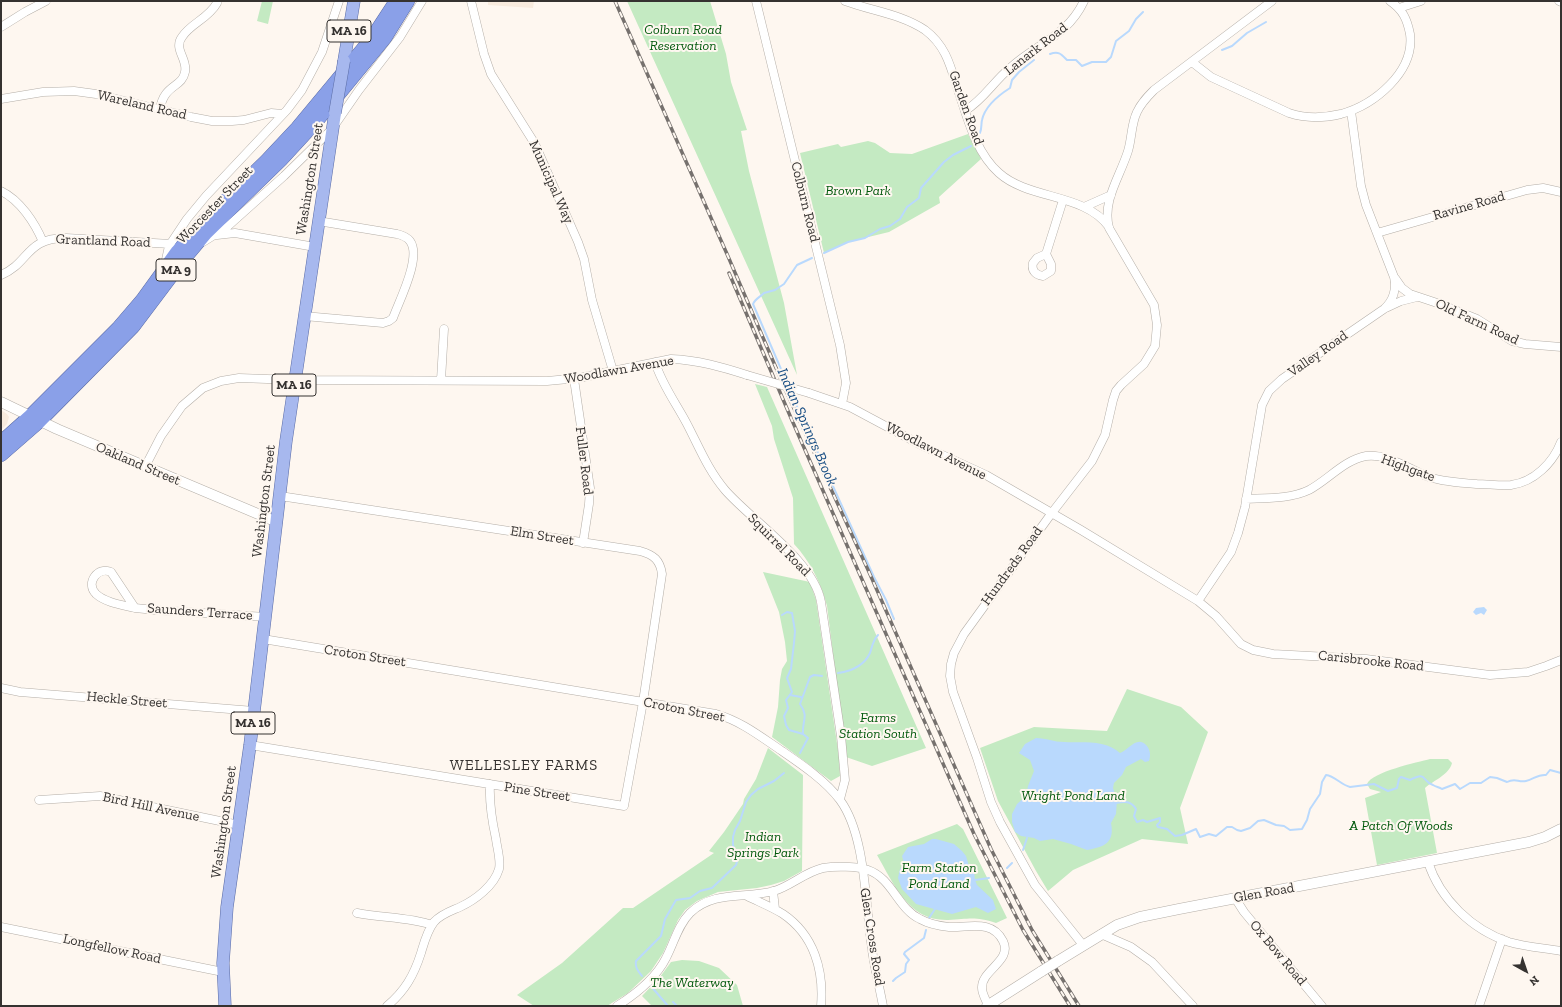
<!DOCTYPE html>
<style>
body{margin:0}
#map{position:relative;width:1562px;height:1007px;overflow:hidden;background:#fef7f0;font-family:"Zilla Slab",serif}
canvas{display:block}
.frame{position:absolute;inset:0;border:2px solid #353230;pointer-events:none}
.north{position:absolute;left:1506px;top:951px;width:40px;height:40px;-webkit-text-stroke:3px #fef7f0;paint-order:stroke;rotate:140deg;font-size:11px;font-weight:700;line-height:16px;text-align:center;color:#353230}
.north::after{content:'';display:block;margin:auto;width:14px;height:18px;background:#353230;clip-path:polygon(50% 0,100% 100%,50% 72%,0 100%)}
</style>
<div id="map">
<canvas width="1562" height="1007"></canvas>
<div class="frame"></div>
<div class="north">N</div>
</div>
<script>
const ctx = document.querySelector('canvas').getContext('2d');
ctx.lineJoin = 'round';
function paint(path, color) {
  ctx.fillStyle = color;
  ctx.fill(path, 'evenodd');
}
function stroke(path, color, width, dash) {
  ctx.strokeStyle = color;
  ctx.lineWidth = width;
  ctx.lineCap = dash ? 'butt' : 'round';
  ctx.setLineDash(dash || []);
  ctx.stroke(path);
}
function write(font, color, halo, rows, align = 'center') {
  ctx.font = font + ' "Zilla Slab",serif';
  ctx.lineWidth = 4;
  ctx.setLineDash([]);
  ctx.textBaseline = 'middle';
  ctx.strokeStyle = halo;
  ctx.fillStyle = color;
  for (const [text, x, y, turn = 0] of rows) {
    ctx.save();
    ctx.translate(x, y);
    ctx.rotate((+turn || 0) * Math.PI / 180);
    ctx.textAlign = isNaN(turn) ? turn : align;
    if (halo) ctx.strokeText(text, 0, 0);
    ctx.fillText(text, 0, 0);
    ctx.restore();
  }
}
paint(new Path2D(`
 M 488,1 L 534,1 L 533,8 L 488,5 Z
 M 1,410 L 7,414 L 9,417 L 7,424 L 1,430 Z`), '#f8ebde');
paint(new Path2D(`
 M 262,1 L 273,1 L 268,24 L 257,21 Z
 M 627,1 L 710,1 L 726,54 L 731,82 L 747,130 L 741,131 L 749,171 L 784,303 L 797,375 Z
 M 968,134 L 981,159 L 939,197 L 940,203 L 889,232 L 848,242 L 824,253 L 800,153 L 838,144 L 841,147 L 868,141 L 875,143 L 890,153 L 912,154 Z
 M 755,384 L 767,387 L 926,748 L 872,766 L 846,757 L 827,606 C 821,583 810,561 794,544 L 793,498 L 774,439 L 772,426 Z
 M 763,572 L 810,582 L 816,600 L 839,757 L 840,776 L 831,781 L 772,737 L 778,707 L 780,680 L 782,669 L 787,661 L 785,642 L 779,612 Z
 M 1127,689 L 1181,707 L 1208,732 L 1180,808 L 1188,844 L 1142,839 L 1073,870 L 1048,891 L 1036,871 L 998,801 L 980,748 L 1034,727 L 1107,731 Z
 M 768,748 L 803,775 L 802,871 L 784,881 L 771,885 L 757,888 L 718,892 L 697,901 L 685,910 L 678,920 L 663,953 L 651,971 L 628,993 L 607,1006 L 534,1006 L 517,995 L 562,963 L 623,908 L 633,908 L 714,853 L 709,851 L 724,832 L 743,804 L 744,799 L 756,779 Z
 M 1430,759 L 1448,759 L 1452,763 C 1449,775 1434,780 1425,788 L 1437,853 L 1377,865 L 1365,798 L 1381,792 L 1370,789 L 1367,784 C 1372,772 1418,762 1430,759 Z
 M 957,824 L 963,829 L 1007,918 L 996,923 C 975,916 969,919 948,920 C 908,921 894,884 877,855 Z
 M 682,960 L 699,961 L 719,968 L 737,985 L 743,1006 L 652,1006 L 642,996 L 660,977 L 671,962 Z`), '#c4eac2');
paint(new Path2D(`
 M 1484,607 L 1487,610 L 1484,615 L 1481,613 L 1476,615 L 1473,612 L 1476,608 Z
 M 1036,738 C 1046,738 1054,742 1064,742 C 1083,743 1105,739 1120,753 C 1128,751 1137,734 1147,746 C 1150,750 1151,755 1149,761 L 1145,762 L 1141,759 L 1126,767 L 1122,775 L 1114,783 L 1113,788 L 1117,800 L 1116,814 L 1111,823 C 1115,843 1104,847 1087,850 L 1071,844 L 1053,839 L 1040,841 L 1034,838 L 1021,836 L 1015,832 L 1012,822 L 1012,814 L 1017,804 L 1026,796 L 1028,786 L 1034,771 L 1030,760 L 1019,753 L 1025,744 Z
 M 932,839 L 936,839 L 954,844 L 962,851 L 966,856 L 969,866 L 974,871 L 975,880 L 977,885 L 993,900 L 996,909 L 988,913 L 976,907 L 952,914 L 916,904 L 902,889 L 898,878 L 900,869 L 904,863 L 902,856 L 908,847 L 924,844 Z`), '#b9d9fd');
stroke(new Path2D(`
 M 1222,50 L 1232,46 L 1247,33 L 1266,22
 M 1050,54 C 1059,51 1061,54 1067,60 L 1076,60 L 1082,66 L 1092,62 L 1106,62 L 1111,57 L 1116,41 L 1129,31 L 1136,19 L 1143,12
 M 980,133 C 982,128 981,124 982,120 C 985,106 999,95 1010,88 L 1012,80 L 1019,72 L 1034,60
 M 824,253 L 848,242 L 865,238 L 880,229 L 890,226 L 900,219 L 907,207 L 919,198 L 921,188 L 944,162 L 953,155 L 971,146
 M 787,383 L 753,304 C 755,299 760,297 764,293 L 775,290 L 784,284 L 797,265 L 812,258
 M 790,391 L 874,577 L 886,600 L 894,619
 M 782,615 L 787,612 L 792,613 L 795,631 L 794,643 L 791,669 L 787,678 L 792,692 L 786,700 L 788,708 L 784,716 L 786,725 L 789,730 L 803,734
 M 838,673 C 852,671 864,666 870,653 C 872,647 873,640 878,635
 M 790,695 L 801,697
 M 800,753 L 808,738 L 803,734 C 802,721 809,716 800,704 L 810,677 L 814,675 L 822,676
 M 1116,803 C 1125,801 1131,801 1136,809 L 1134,816 L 1137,822 L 1143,820 L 1147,822 L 1160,818 L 1160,822 L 1157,825 L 1158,827 L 1167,829 L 1175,836 L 1182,835 L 1196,829 L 1200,837 L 1209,834 L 1216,836 L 1227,827 L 1232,827 L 1237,830 L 1241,831 L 1250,828 L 1258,821 L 1264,820 L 1276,825 L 1284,826 L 1290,830 L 1302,829 L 1307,820 L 1310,809 L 1320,794 L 1322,782 L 1326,775 C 1335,776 1341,785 1350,787 L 1374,784 L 1388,791 L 1397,788 L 1399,779 L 1401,777 L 1410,780 C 1428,771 1421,781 1433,785 C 1436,787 1439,787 1442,789 L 1455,784 L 1460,789 L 1470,783 L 1481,783 L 1490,777 L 1497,778 L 1507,782 C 1516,777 1518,783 1526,781 C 1534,779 1538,774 1546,775 L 1550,770 L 1561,773
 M 1023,850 L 1027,838
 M 1007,868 L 1012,863
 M 975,880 L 989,878
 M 929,918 L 935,909
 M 642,976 C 638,971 635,968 636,961 L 661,936 L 665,919 L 676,900 L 690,898 L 700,891 L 712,888 L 736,865 L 738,858 L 733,845 L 733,837 L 735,830 L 740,821 L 746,802 L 751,795 L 758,789 L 774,781 L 784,773
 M 893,981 L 896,978 L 905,972 L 906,964 L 909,960 L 904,954 L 905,952 L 924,938 L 926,930
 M 650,985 L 668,1006
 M 673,1002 L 677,1006`), '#b9d9fd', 2);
const minor = new Path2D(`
 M 471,1 L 484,54 L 491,74 L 535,144 L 578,242 L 584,259 L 592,300 L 613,371
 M 756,1 L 840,345 L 846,383 L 842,404
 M 845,1 C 872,11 901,14 925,30 C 945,45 950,64 957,87 C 967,116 975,152 999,173 C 1029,200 1085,193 1109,227
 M 1559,1 L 1561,2
 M 1399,8 L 1421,1
 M 1,27 L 25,12 L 46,1
 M 1192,62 L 1211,77 L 1289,113 C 1307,119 1324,118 1341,114 C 1374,105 1415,72 1410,34 C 1407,19 1403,10 1390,1
 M 1,99 L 43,92 L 74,91 L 96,94 L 191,117 L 212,121 L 232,121 L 244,120 L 271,113 L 283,114
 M 160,109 C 164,84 182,88 185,72 C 188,59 173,49 182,37 C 191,23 208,19 217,3
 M 966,110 C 983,100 994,81 1010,68 C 1037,43 1067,37 1084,1
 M 1,191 C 20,200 35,223 43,242
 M 1084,207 L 1111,195
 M 1377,233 L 1527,190 L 1543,188 L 1561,192
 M 217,235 L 235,233 L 315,247
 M 203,242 L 227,227 L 284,176 L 332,129 L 359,90 L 400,37 L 422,1
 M 1046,254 L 1037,258 L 1033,263 C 1031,271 1036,275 1043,276 L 1051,271 L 1051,264 L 1046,254 L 1063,200
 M 165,264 L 169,246 L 187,219 L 206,196 L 287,110 L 302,90 L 322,52 L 339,1
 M 1,275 C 30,263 25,238 66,238 L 171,244
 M 1395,278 L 1402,288 L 1410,294 L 1440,304 L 1477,319 L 1512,341 L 1525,344 L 1561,347
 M 1386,308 L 1401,301 L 1417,297
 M 304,316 L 383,323 L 389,321 L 393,318 C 399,301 422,257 410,241 C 407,237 401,235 397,234 L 318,221
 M 655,362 C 662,385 676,403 687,424 C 699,447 708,470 725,490 C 752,521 814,561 821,602 L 841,736 L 845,780 L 840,799
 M 574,379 L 590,488 L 589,504 L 583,543
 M 441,380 L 444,329
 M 809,393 L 850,407 L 923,446 L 986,475 L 1081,530 L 1198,601 L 1216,616 L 1241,644 L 1253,650 L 1273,654 L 1366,659 L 1490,675 L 1528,672 L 1546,666 L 1561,660
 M 145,467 L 161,436 L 182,406 L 203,388 L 221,381 L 239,378 L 295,380 L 547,381 L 579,378 L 671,359 C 698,360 722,367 747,375
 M 1246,499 C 1267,498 1290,499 1309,490 C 1328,480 1344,460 1366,456 C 1388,453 1410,470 1429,477 C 1444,482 1461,483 1477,484 C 1488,484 1500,486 1511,485 C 1534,482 1553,463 1561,442
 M 1198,601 L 1231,552 L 1238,533 L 1245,507 L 1262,405 L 1269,391 L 1282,379 L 1384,309 C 1393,301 1397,289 1394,277 L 1366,205 L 1361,186 L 1351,111
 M 135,608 C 123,605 106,603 96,594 C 85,583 98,566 111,572 L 135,608 L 155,610 L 266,617
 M 263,639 L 716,714 C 741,721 761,737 782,751 C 801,764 826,781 840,800 C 865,834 865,899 871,941 C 873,963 879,984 883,1006
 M 1,688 L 20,692 L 254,711
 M 250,745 L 624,806 L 643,702 L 662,574 C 660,560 654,555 640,551 L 280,496
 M 39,800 L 100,796 L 239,825
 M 1428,862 C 1440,899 1472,930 1509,942 C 1526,947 1544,948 1561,951
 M 773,891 L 775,909
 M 747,896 C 759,902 772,907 783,914 C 814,935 824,970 821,1006
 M 1235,898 L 1244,912 L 1322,1006
 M 357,913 C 381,918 409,917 432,925
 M 1,927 L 223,972
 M 1101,934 L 1131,947 L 1152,962 L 1193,1006
 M 1083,945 L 1035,885 L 1000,822 L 991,802 L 977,758 L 953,692 L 950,676 L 951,664 L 954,653 L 964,634 L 1051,514 L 1092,461 L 1105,435 L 1113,400 L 1116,391 L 1121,385 L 1144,364 L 1155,346 L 1157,325 L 1154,305 L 1109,228 C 1102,200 1120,177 1128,151 C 1132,138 1131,124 1137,112 C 1141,103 1147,97 1154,90 L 1272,1
 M 387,1006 C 405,991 414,975 421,953 C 424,943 427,931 434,922 C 441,914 451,911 460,907 C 475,900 494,886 499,869 C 501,860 497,848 496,839 C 492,821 489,803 490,784
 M 617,1006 C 636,994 656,978 666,958 C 674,943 678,925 690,913 C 714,890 745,899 774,891 C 791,886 805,872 823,868 C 834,866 858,866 868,870 C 892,878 898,909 920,919 C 929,924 939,926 949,927 C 969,928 992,919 1003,941 C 1013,961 981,970 982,988 C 982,994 986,1000 988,1005
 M 1479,1006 L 1502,939`);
const tertiary = new Path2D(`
 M 1,402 L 57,429 L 277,522
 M 1058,961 L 1117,925 L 1140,917 L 1179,909 L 1529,842 L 1545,837 L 1561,829
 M 987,1006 L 1042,971`);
const primary = new Path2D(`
 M 344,61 L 354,1
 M 225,1006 L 223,963 L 227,907 L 250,745 L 286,441 L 335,113`);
const trunk = new Path2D(`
 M 1,442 L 30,416 L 118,328 L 142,300 L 176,253 L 201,224 L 266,161 L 297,128 L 371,39 L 396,1
 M 1,455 L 40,421 L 133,327 L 185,258 L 206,233 L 281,160 L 316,122 L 385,38 L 408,1`);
stroke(minor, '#b4aea7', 9);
stroke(tertiary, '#b4aea7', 11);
stroke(primary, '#596aa4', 13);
stroke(trunk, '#596aa4', 14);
stroke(minor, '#fff', 8);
stroke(tertiary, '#fff', 10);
stroke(primary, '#a7b8ee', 12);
stroke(trunk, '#8aa0e8', 13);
const rail = new Path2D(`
 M 615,1 L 727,254 L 786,391 L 869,572 L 991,849 L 1032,930 L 1079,1006
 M 729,273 L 791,418 L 974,834 L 1023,930 L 1070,1006`);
stroke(rail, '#76716e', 3.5);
stroke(rail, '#fef7f0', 2, [6]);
const minorBridge = new Path2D(`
 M 747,375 L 809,393`);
const tertiaryBridge = new Path2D(`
 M 1042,971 L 1058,961`);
const primaryBridge = new Path2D(`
 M 335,113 L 344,61`);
stroke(minorBridge, '#b4aea7', 9, []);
stroke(tertiaryBridge, '#b4aea7', 11, []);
stroke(primaryBridge, '#596aa4', 13, []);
stroke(minorBridge, '#fff', 8);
stroke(tertiaryBridge, '#fff', 10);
stroke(primaryBridge, '#a7b8ee', 12);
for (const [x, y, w] of [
 [349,31,44],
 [176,270,40],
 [294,385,44],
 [253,723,44]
]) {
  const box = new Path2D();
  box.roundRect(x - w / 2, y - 11, w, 22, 3);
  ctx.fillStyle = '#fef7f0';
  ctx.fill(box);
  stroke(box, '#353230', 1);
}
write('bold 13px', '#353230', null, [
 ["MA 16",349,31],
 ["MA 9",176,270],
 ["MA 16",294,385],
 ["MA 16",253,723]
]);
write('italic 14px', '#00580b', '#fef7f0', [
 ["Colburn Road",683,30],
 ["Reservation",683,46],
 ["Brown Park",858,191],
 ["Farms",878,718],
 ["Station South",878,734],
 ["Wright Pond Land",1073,796],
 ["A Patch Of Woods",1401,826],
 ["Indian",763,837],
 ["Springs Park",763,853],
 ["Farm Station",939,868],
 ["Pond Land",939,884],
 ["The Waterway",692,983]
]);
write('14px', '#353230', '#fef7f0', [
 ["Lanark Road",1036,49,-38],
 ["Wareland Road",142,105,13],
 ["Garden Road",966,108,70],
 ["Washington Street",310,179,-81],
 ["Municipal Way",551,182,66],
 ["Colburn Road",805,202,76],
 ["Worcester Street",215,205,-46],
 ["Ravine Road",1469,206,-16],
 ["Grantland Road",103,241,2],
 ["Old Farm Road",1477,322,25],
 ["Valley Road",1318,354,-35],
 ["Woodlawn Avenue",619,370,-10],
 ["Woodlawn Avenue",936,451,27],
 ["Fuller Road",584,461,83],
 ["Oakland Street",138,464,23],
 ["Highgate",1408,468,20],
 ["Washington Street",264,501,-83],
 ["Elm Street",542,536,9],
 ["Squirrel Road",779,545,45],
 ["Hundreds Road",1012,566,-54],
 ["Saunders Terrace",200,612,4],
 ["Croton Street",365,656,9],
 ["Carisbrooke Road",1371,661,6],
 ["Heckle Street",127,700,5],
 ["Croton Street",684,710,11],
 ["Pine Street",537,792,9],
 ["Bird Hill Avenue",151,807,12],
 ["Washington Street",224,822,-82],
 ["Glen Road",1264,893,-10],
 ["Glen Cross Road",872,937,81],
 ["Longfellow Road",112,949,12],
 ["Ox Bow Road",1278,953,50]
]);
write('italic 15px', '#174d83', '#fef7f0', [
 ["Indian Springs Brook",807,427,66]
]);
ctx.letterSpacing = '1px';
write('15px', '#353230', '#fef7f0', [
 ["WELLESLEY FARMS",524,766]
]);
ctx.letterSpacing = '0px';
</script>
